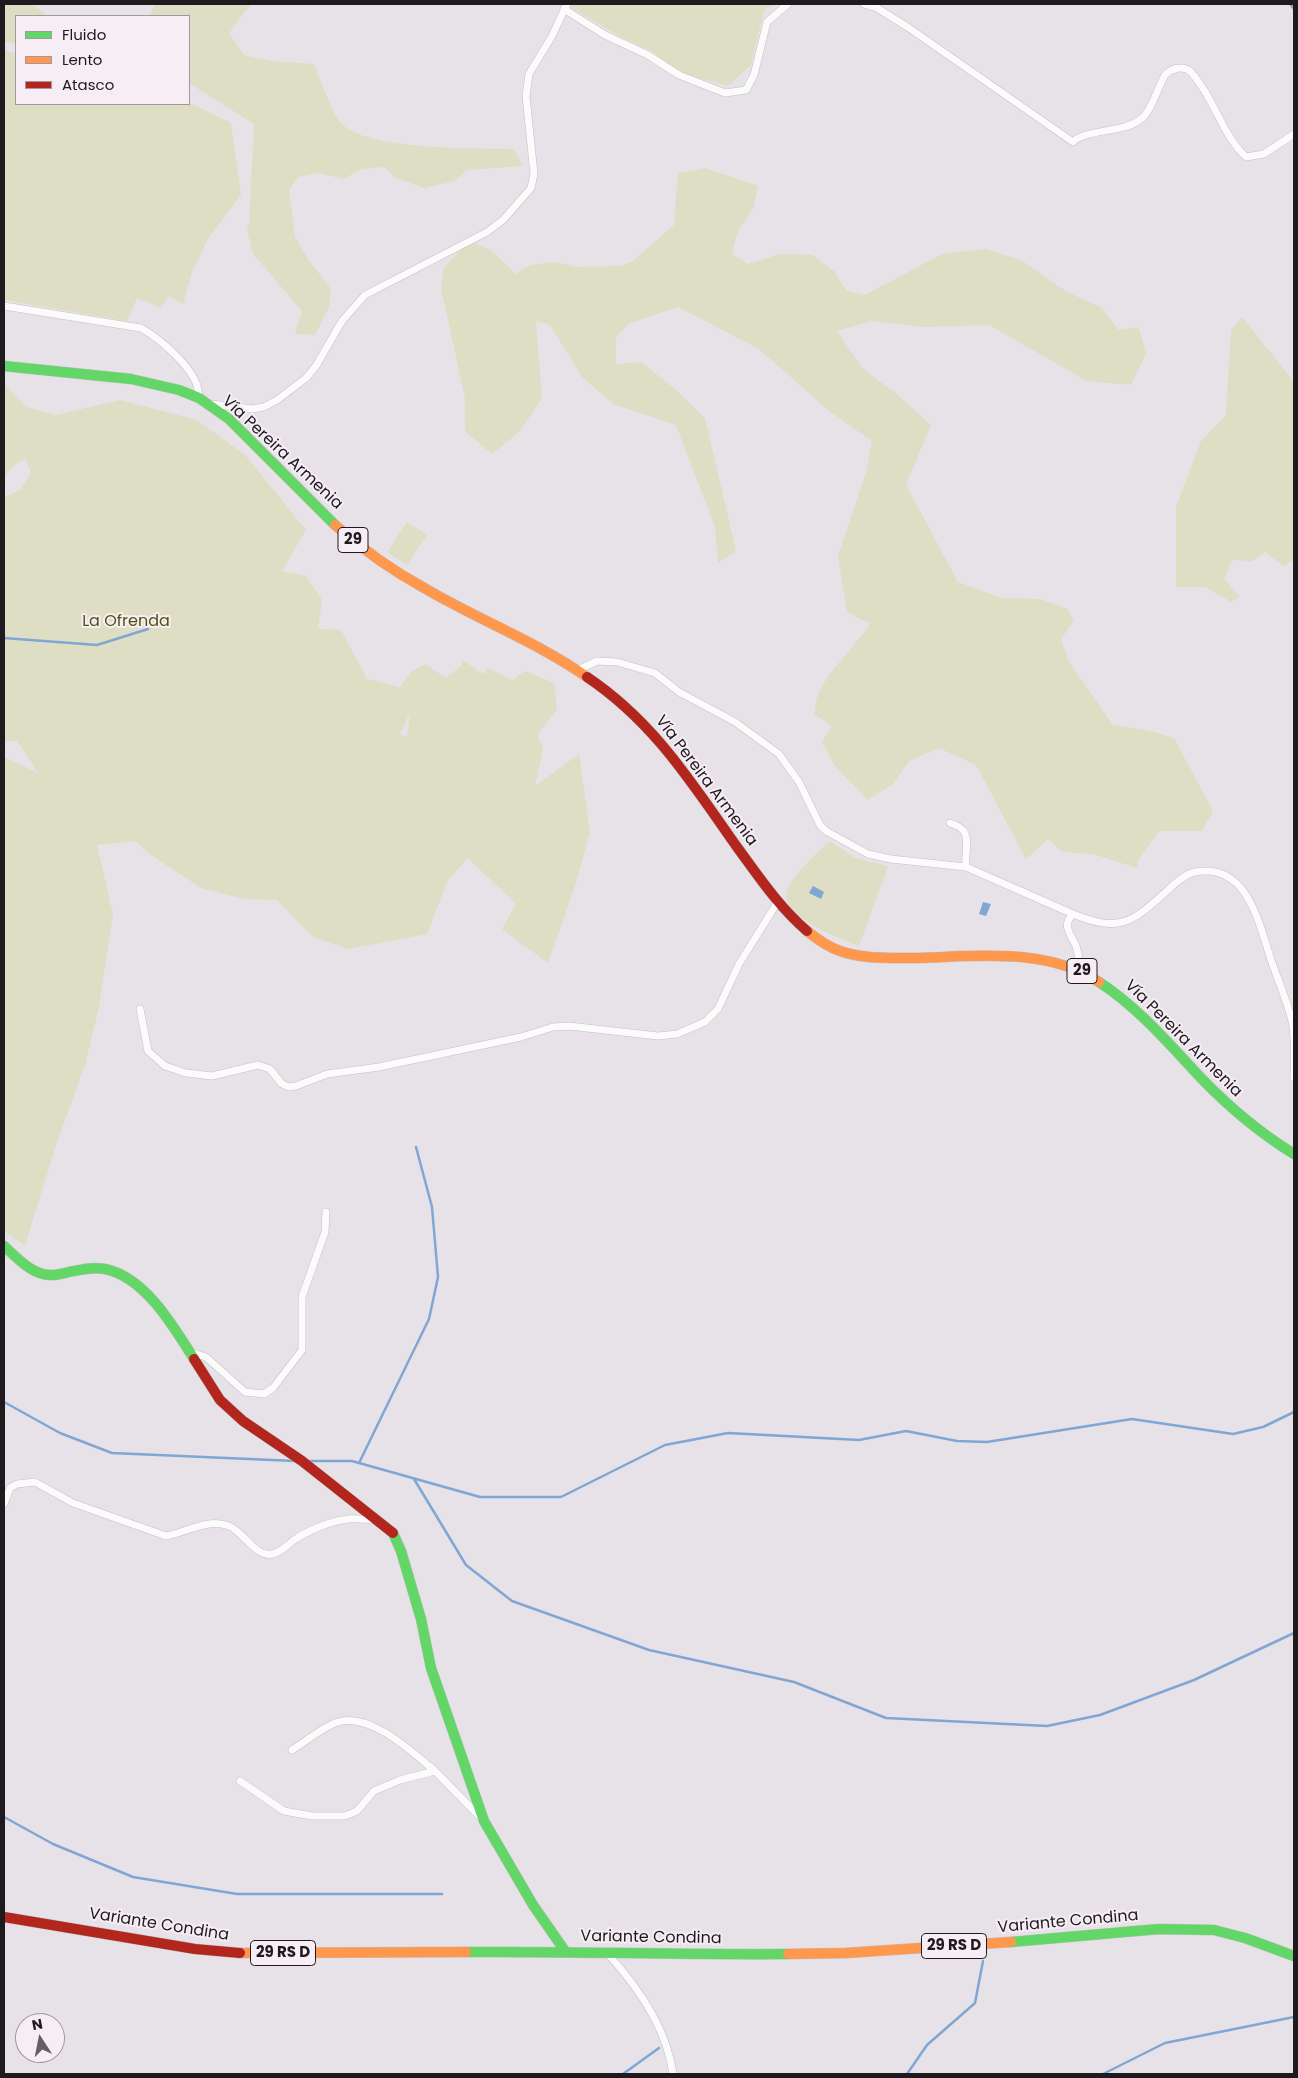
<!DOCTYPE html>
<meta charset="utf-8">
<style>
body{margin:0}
#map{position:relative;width:1298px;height:2078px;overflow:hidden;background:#e7e2e7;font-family:Poppins,sans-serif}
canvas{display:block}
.frame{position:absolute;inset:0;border:5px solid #1e1a1d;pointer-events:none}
.legend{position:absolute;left:15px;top:15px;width:175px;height:90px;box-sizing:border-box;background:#f7edf5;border:1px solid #a0999f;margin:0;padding:6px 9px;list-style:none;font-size:15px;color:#1e1a1d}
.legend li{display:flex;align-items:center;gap:10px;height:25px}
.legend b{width:25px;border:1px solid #a0999f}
.north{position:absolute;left:15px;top:2013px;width:50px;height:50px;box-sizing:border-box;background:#f7edf5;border:1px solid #a0999f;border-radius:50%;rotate:349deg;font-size:14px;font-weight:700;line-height:20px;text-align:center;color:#1e1a1d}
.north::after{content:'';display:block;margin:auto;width:18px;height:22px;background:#646064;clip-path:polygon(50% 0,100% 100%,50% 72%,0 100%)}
</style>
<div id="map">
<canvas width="1298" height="2078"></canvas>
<div class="frame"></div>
<ul class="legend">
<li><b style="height:6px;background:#63d668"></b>Fluido</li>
<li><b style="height:6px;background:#ff974d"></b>Lento</li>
<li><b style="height:6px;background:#b3261e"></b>Atasco</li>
</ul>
<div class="north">N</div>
</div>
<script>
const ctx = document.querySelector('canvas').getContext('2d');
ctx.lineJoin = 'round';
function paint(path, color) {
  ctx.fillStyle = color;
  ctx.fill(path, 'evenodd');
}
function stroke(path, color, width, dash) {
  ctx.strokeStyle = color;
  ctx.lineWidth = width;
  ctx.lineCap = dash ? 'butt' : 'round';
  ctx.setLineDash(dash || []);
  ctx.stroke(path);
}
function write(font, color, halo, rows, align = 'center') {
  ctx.font = font + ' Poppins,sans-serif';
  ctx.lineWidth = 4;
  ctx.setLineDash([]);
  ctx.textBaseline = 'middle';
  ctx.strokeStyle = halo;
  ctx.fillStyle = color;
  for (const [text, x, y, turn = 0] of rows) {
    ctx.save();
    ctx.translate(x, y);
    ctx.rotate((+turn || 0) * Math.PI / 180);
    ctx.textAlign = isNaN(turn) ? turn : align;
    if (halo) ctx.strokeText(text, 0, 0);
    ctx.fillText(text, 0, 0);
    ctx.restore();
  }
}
paint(new Path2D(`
 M 4,4 L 32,4 L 48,16 L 16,16 L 16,44 L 4,42 Z
 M 156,4 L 251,4 L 229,33 L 244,55 L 271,61 L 314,64 C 320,78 332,113 341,123 C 367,151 476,148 514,149 L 523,166 L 467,170 L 455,181 L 424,188 L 394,177 L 385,167 L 362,169 L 343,179 L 319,173 L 299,177 L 289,189 L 295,237 L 308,259 L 331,289 L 329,307 L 315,335 L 295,334 L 302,311 L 253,254 L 247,229 L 249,225 L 254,124 L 189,83 L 189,16 L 149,16 Z
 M 572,4 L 775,4 L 764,10 L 751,65 L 728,86 L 680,73 L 650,50 L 619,36 L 571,7 Z
 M 4,50 L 16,54 L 16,104 L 189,104 L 189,102 L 231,123 L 241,195 L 208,239 L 192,272 L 183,304 L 169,296 L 161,308 L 137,298 L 127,321 L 4,300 Z
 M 705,168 L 758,186 L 753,209 L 738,231 L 732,254 L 748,264 L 780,254 L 812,255 L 834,271 L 847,291 L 865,295 L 942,254 L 985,249 L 1021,260 L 1067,292 L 1101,307 L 1119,330 L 1139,327 L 1146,354 L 1131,385 L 1087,381 L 989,325 L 926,327 L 872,321 L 837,331 L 862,368 L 899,396 L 931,425 L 906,485 L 958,582 L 1001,598 L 1040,599 L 1068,609 L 1074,621 L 1061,639 L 1069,662 L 1113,725 L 1147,730 L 1174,738 L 1213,811 L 1202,831 L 1159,831 L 1138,860 L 1137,868 L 1093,854 L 1063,852 L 1048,839 L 1026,859 L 976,765 L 939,748 L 909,761 L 893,784 L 868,800 L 835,766 L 822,742 L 832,726 L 814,714 C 815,708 816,700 818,695 C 830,667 856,647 871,622 L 861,620 L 847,611 L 838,556 L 866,473 L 872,441 L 829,411 L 759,349 L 678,307 L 628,324 L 616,337 L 616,364 L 641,362 L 674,388 L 705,418 L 736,551 L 718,563 L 715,527 L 676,425 L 613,404 L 582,377 L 550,325 L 536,321 L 542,399 L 519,432 L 492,454 L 465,431 L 465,398 L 441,288 L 444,268 L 468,241 L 491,250 L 516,274 L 530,265 L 554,262 L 576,267 L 620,266 L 633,261 L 674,225 L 678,173 Z
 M 1242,317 L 1294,382 L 1294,560 L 1283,566 L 1265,552 L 1251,562 L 1233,559 L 1224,579 L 1240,597 L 1231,602 L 1205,587 L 1176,587 L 1176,507 L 1201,441 L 1226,415 L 1231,330 Z
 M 4,384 L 27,407 L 56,415 L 120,400 L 197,420 L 245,455 L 306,530 L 282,571 L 306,576 L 322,600 L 318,629 L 341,630 L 367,679 L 400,687 L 411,672 L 425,664 L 446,678 L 462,665 L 463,660 L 483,674 L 488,668 L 512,680 L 525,671 L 554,683 L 557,709 L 537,735 L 543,748 L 535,786 L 579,754 L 590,832 L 576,883 L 548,963 L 502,929 L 516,904 L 468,858 L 448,880 L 427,934 L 348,949 L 313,937 L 277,900 L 244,899 L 201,888 L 148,853 L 136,841 L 97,845 L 113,914 L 99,1007 L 85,1065 L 55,1148 L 25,1246 L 4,1231 L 4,757 L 38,773 L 17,741 L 4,741 L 4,497 L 20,490 L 31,473 L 26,459 L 18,462 L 4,476 ZM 409,714 L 410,714 L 407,737 L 400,734 Z
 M 407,522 L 427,535 L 407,565 L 387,552 Z
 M 830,841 L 855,858 L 888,866 L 859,946 C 841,939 780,917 787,891 C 790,878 819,850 830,841 Z`), '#dddec3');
paint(new Path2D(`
 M 813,886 L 824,892 L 821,899 L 809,893 Z
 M 983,902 L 991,904 L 986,916 L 979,914 Z`), '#80a6d4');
stroke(new Path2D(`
 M 1290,4 L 1294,9
 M 4,638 L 97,645 L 148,629
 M 4,1402 L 60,1433 L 112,1453 L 295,1461
 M 308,1461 L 352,1461 L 480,1497 L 561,1497 L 665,1445 L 728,1433 L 859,1440 L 906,1431 L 957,1441 L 987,1442 L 1132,1419 L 1233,1434 L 1263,1427 L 1294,1412
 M 359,1463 L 429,1319 L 438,1277 L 432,1207 L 416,1147
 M 414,1479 L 466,1565 L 512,1601 L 649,1650 L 794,1682 L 886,1718 L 1047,1726 L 1100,1715 L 1194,1680 L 1294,1633
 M 4,1817 L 53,1844 L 133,1877 L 237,1894 L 442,1894
 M 623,2074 L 659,2048
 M 907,2074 L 927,2045 L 975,2003 L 983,1961
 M 1103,2074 L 1165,2043 L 1294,2017`), '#80a6d4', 2.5);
const street = new Path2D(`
 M 864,4 L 877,8 L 909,28 L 1073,142 C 1085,129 1125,133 1141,119 C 1151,112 1158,87 1165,75 C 1171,69 1181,65 1190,71 C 1195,76 1200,84 1204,90 C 1218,112 1227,140 1246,157 L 1264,154 L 1294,134
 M 564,9 L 605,35 L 648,55 L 679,75 L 725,93 L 746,90 L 754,75 L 767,22 L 788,4
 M 4,306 L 141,328 C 160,339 203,374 198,398
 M 211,404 L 252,409 L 264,407 L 277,400 L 306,378 L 316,366 L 342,321 L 365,295 L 487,232 L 503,220 L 531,188 L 534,174 L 526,96 L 529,74 L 552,36 L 567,4
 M 578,670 L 597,661 L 617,662 L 655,673 L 679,692 L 735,722 L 779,754 L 799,782 L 820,825 L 826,831 L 868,854 L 891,859 L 966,867 L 1073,914 C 1120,933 1131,923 1167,891 C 1174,884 1186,874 1195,872 C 1248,862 1259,924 1271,960 C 1278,980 1287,1001 1292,1021 C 1296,1039 1294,1060 1294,1078
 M 950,823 C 975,830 964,847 966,867
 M 1073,914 C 1061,926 1071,934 1076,946 C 1079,954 1079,962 1078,970
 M 140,1009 L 148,1051 L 165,1066 L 186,1073 L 212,1076 L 258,1065 L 270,1069 L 281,1083 L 288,1087 L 296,1086 L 327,1074 L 379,1067 L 521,1037 L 553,1027 L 569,1026 L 658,1036 L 677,1034 L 705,1022 L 718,1009 L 739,964 L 777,903
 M 190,1352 L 206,1357 L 245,1392 L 264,1394 L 273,1388 L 302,1350 L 302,1297 L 325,1232 L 326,1212
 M 4,1504 L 10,1488 L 17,1484 L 35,1482 L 73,1503 L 166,1536 C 188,1532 207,1518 229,1526 C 244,1532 256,1558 272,1554 C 281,1553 290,1542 297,1538 C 311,1529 332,1521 348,1519 C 357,1518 369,1520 378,1520
 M 292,1750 C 305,1742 320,1729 335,1723 C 368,1710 411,1751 435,1771
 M 240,1781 L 284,1811 L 312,1816 L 345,1816 L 357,1811 L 374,1791 L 400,1780 L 435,1771 L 482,1819
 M 608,1954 C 638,1987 667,2029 673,2074`);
const fast = new Path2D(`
 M 4,366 L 131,379 L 179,390 L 199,398 L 229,419 L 335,525
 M 1099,982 C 1139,1008 1170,1045 1202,1079 C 1230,1108 1260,1133 1294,1154
 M 4,1246 C 17,1258 33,1276 52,1275 C 59,1275 67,1272 74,1271 C 84,1269 94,1267 105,1269 C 145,1277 174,1327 194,1359
 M 393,1533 L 401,1551 L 421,1619 L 431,1668 L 484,1821 L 533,1905 L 565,1951
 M 1011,1942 L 1159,1929 L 1214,1930 L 1245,1938 L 1294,1956
 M 466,1952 C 573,1951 681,1955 788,1954`);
const slow = new Path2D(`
 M 335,525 C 363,550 393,571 426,589 C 479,620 537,642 587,677
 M 807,931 C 817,939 828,947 840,951 C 863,959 888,958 912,958 C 973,957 1045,946 1099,982
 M 240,1953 L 466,1952
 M 788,1954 L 846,1953 L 1011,1942`);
const jam = new Path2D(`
 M 587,677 C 654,722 691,782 737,847 C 759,877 779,907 807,931
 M 194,1359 L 220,1400 L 243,1421 L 302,1461 L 393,1533
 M 4,1917 L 195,1949 L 240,1953`);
stroke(street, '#c3c0c3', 8);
stroke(fast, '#c3c0c3', 11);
stroke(slow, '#c3c0c3', 11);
stroke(jam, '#c3c0c3', 11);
stroke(street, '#fbfbfb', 7);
stroke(fast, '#63d668', 10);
stroke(slow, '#ff974d', 10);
stroke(jam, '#b3261e', 10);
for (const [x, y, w] of [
 [353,540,30],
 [1082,971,30],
 [954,1946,65],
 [283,1953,65]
]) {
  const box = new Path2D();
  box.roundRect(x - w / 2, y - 12.5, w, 25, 4);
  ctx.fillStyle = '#f7edf5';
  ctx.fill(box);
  stroke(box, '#1e1a1d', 1);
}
write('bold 15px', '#1e1a1d', null, [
 ["29",353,540],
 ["29",1082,971],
 ["29 RS D",954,1946],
 ["29 RS D",283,1953]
]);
write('16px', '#1e1a1d', '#f7edf5', [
 ["Vía Pereira Armenia",282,453,43],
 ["Vía Pereira Armenia",706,781,53],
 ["Vía Pereira Armenia",1183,1039,45],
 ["Variante Condina",1068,1922,-5],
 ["Variante Condina",159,1925,9],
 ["Variante Condina",651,1938,1]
]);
write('16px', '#4e5310', '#f7edf5', [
 ["La Ofrenda",126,622]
]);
</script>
